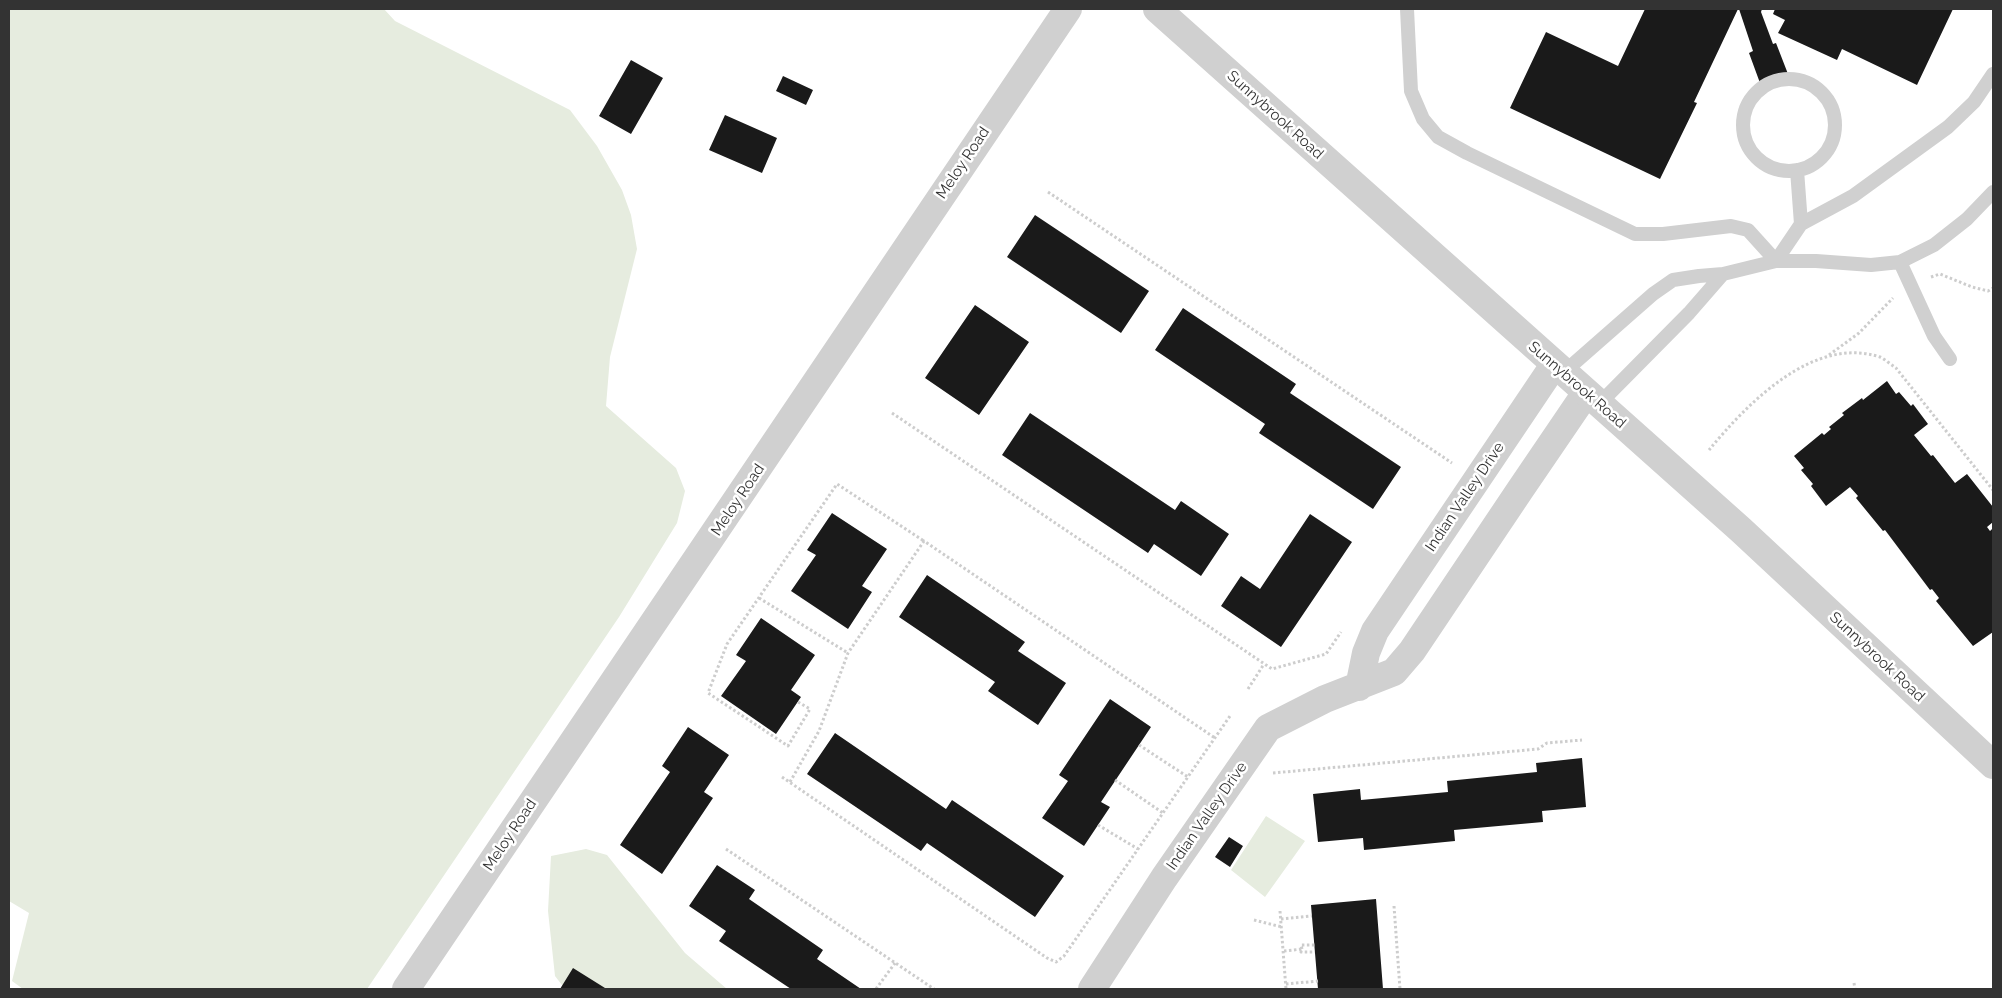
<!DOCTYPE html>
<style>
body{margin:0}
#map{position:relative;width:2002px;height:998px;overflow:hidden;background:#fff;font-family:Raleway,sans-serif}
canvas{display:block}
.frame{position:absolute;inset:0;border:10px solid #333;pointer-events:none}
</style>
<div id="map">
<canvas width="2002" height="998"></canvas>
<div class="frame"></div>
</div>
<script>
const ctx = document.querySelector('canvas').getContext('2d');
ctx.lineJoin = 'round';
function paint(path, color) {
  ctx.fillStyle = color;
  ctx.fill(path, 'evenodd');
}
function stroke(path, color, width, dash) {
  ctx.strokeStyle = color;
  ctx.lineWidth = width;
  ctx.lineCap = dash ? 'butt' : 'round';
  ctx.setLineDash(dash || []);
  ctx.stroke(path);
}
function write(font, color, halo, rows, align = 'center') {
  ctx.font = font + ' Raleway,sans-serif';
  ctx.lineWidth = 5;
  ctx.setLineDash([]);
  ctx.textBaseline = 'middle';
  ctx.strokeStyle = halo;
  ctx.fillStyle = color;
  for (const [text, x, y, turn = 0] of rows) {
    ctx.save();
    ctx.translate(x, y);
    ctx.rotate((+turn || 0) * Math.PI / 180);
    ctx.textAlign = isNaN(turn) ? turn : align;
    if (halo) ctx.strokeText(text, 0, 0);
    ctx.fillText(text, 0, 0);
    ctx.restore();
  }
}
paint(new Path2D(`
 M 9,9 L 384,9 L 395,21 L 570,110 L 597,146 L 622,190 L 631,215 L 637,249 L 610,357 L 606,406 L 676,468 L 685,491 L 677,523 L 619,617 L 367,989 L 23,989 L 12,981 L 29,913 L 9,901 Z
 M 1266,816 L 1305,841 L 1265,897 L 1231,870 Z
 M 586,849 L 607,855 L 685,953 L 727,989 L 565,989 L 555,976 L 548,911 L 551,856 Z`), '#e6ecdf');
paint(new Path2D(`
 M 1645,9 L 1738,9 L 1694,102 L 1697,103 L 1660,179 L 1510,108 L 1546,32 L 1618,66 Z
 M 1739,9 L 1762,9 L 1761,12 L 1773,44 L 1776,43 L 1788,74 L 1760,83 L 1749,53 L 1753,51 Z
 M 1775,9 L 1953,9 L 1917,85 L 1842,49 L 1837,60 L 1778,33 L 1785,20 L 1773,14 Z
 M 631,60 L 663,78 L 631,134 L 599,116 Z
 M 783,76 L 813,90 L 806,105 L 776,91 Z
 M 725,115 L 777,138 L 762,173 L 709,150 Z
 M 1035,215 L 1149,291 L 1121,333 L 1007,257 Z
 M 975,305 L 1029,342 L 979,415 L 925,378 Z
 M 1183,308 L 1296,384 L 1290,393 L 1401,467 L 1373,509 L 1259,433 L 1265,424 L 1155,350 Z
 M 1887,381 L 1896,394 L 1899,392 L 1911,406 L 1913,404 L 1928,424 L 1914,435 L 1931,456 L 1933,455 L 1955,483 L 1967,474 L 1993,507 L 1993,522 L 1987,527 L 1990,531 L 1993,528 L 1993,632 L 1973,646 L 1936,601 L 1939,598 L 1932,589 L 1930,590 L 1885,530 L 1883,531 L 1856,498 L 1858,496 L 1850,487 L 1826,506 L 1811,486 L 1813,484 L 1801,470 L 1804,468 L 1794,456 L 1822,433 L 1824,435 L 1831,429 L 1829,427 L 1844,415 L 1842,413 L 1862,398 L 1863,400 Z
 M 1030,413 L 1175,510 L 1181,501 L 1229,534 L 1201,576 L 1154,544 L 1148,553 L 1002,455 Z
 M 832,513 L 887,549 L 862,586 L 872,592 L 848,629 L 791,591 L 816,555 L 807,550 Z
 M 1310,514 L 1352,542 L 1281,647 L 1221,606 L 1241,576 L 1260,589 Z
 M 927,575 L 1025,642 L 1018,651 L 1066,683 L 1038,725 L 988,691 L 995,682 L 899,617 Z
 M 761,618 L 815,655 L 791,690 L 801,697 L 776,734 L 721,696 L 746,661 L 736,655 Z
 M 1110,699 L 1151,727 L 1101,802 L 1110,807 L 1084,846 L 1042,818 L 1068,781 L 1059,775 Z
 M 688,727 L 729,755 L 704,792 L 713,798 L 662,874 L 620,845 L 670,772 L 662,766 Z
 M 835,733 L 946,809 L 952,800 L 1064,876 L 1035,917 L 927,843 L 921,851 L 807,774 Z
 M 1582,758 L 1586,807 L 1542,811 L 1543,822 L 1454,830 L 1455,841 L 1364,850 L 1363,838 L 1318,842 L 1313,794 L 1360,789 L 1361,800 L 1448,792 L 1447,781 L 1537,772 L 1536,763 Z
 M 1229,837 L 1243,846 L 1230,867 L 1215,857 Z
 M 717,865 L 755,890 L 749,899 L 823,950 L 817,959 L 861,989 L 791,989 L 719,941 L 726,931 L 689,906 Z
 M 1376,899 L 1383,989 L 1318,989 L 1311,905 Z
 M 573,968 L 605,988 L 604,989 L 560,989 Z`), '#1a1a1a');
stroke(new Path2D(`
 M 1048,192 L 1452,463
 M 1931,277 L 1940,274 L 1972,287 L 1988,291 L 1993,288
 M 1829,355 L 1859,333 L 1893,298
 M 892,413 L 1272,669 L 1326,654 L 1341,632
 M 1709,450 C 1747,404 1813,335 1880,357 C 1885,359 1891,365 1896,368 L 1993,490
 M 759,598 L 848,653
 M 1248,689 L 1264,664
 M 798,702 L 810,709 L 788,746 L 708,693 L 727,644 L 837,484 L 924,541
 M 1139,745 L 1188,777
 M 1273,773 L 1538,749 L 1547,743 L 1582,740
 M 782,777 L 1047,958 L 1056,962 L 1064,956 L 1230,716
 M 1115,780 L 1163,813
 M 790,782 L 819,731 L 848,653 L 924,541 L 1215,738
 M 1098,825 L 1138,849
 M 726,849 L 934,989
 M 1394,906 L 1400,989
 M 1280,911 L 1286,989
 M 1281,919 L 1312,916
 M 1254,920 L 1282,927
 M 1302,949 L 1301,945 L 1315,945
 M 1284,951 L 1302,949 L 1301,952 L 1315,952
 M 1854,983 L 1855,989
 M 1286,984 L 1318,981
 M 876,989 L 895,963`), '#cdcdcd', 3, [2.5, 2.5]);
stroke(new Path2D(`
 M 1407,9 L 1411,91 L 1423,119 L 1438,137 L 1467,153 L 1635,234 L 1663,234 L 1731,226 L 1748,230 L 1776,261 L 1801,224 L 1853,196 L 1948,127 L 1974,102 L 1993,74
 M1743 125a46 46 0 1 1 92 0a46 46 0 1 1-92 0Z
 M 1797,170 L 1801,224
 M 1900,262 L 1934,336 L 1950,359
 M 1563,373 L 1653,294 L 1673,280 L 1699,276 L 1723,274 L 1776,261 L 1816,261 L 1871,265 L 1900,262 L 1934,245 L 1967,219 L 1993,192
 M 1599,404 L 1689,313 L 1723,274`), '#d0d0d0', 14);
stroke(new Path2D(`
 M 1359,687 L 1366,653 L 1375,631 L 1554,365
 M 1092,989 L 1164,878 L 1268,728 L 1325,699 L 1394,672 L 1412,651 L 1520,490 L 1586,393`), '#d0d0d0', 28);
stroke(new Path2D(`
 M 1157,9 L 1741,530 L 1993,765
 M 406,989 L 1068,9`), '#d0d0d0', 28);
write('15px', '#333', '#fff', [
 ["Sunnybrook Road",1275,115,42],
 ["Meloy Road",963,163,-56],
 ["Sunnybrook Road",1577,385,41],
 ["Indian Valley Drive",1465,497,-56],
 ["Meloy Road",738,500,-56],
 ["Sunnybrook Road",1877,657,43],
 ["Indian Valley Drive",1207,816,-55],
 ["Meloy Road",510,835,-56]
]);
</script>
